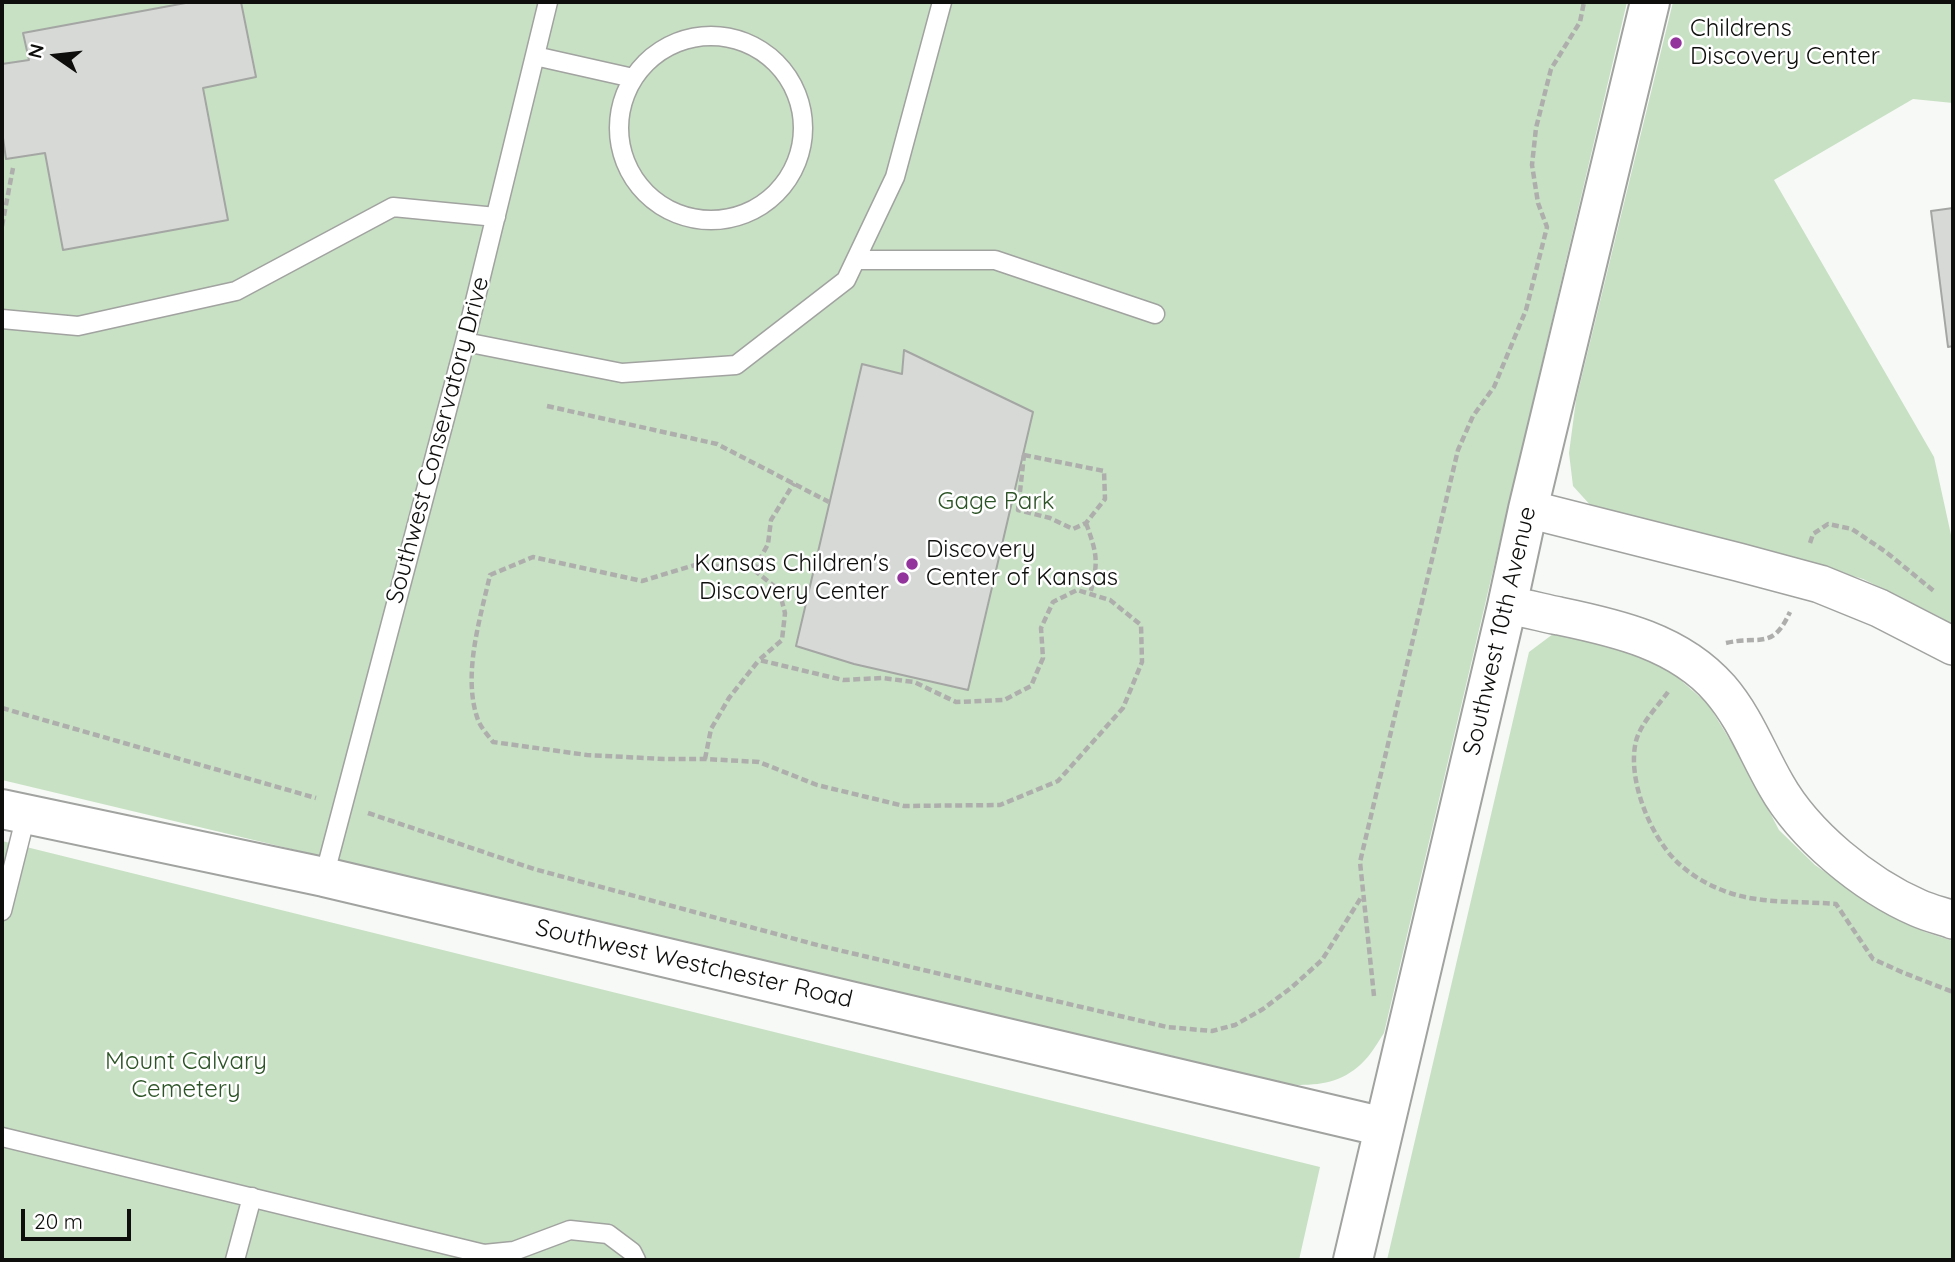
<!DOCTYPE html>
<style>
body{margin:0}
#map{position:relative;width:1955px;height:1262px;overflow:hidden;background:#f7f9f6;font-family:Quicksand,sans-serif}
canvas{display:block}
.frame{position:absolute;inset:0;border:4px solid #0e0e0d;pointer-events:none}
.north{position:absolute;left:21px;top:21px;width:70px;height:70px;-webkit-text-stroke:5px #fff;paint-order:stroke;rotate:284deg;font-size:19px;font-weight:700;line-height:28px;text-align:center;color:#0e0e0d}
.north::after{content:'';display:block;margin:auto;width:24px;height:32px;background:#0e0e0d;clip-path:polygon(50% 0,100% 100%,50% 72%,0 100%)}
.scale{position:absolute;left:21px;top:1209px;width:110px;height:32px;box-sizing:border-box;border:4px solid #0e0e0d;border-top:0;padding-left:9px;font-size:21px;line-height:24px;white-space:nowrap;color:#0e0e0d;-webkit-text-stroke:5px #fff;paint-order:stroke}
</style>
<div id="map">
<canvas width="1955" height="1262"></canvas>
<div class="frame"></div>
<div class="north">N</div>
<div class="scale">20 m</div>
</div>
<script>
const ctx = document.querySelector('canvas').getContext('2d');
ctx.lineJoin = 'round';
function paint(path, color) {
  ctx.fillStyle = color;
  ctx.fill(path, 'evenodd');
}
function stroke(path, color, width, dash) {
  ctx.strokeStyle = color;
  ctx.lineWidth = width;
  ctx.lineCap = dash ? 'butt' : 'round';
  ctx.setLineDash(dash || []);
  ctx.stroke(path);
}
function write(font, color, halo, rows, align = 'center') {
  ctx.font = font + ' Quicksand,sans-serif';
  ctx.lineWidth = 5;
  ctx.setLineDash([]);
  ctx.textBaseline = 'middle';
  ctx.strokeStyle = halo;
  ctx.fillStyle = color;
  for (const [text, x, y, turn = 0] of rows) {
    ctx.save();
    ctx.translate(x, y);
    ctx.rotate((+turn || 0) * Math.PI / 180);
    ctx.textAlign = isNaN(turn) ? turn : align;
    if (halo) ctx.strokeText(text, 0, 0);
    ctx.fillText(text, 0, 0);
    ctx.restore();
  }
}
paint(new Path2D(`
 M 2,2 L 1627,2 L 1384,1033 C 1378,1042 1372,1053 1365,1060 C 1340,1087 1310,1086 1277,1084 L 2,780 Z
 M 1673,2 L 1953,2 L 1953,103 L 1913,99 L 1774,180 L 1934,457 L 1953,544 L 1953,626 L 1940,617 L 1863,579 L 1755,548 L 1592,507 L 1573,486 L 1569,453 L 1576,400 Z
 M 1553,634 L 1654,657 L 1708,704 L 1744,763 L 1779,830 L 1815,865 L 1864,899 L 1925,932 L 1953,941 L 1953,1260 L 1387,1260 L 1529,652 Z
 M 2,841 L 1320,1167 L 1299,1260 L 2,1260 Z`), '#c8e1c4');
const building = new Path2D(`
 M 191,2 L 241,2 L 256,77 L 203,88 L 228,220 L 63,250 L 45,153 L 6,159 L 2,131 L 2,64 L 29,60 L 23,33 Z
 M 1953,208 L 1953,346 L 1948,347 L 1931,211 Z
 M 904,350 L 1033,412 L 968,690 L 854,664 L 796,646 L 862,364 L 902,374 Z`);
paint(building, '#d7d9d7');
stroke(building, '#a4a6a4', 2);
const lane = new Path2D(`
 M619 128a92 92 0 1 1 184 0a92 92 0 1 1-184 0Z
 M 535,56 L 633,78
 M 856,260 L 995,260 L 1155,314
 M 2,319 L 78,326 L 236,291 L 393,207 L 496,217
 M 465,342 L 622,373 L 736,365 L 846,280 L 895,177 L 942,2
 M 324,877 L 465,342 L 548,2
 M 2,911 L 26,815
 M 2,1137 L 484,1254 L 496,1260
 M 484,1254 L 514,1251 L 570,1230 L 608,1234 L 632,1252 L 636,1260
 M 235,1260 L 252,1197`);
const street = new Path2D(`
 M 1528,509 L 1738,562 L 1820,584 L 1879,608 L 1953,646
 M 1507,606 C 1524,607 1542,613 1559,616 C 1617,628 1679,642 1720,689 C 1745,718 1757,752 1776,785 C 1804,835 1865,885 1918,908 C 1929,913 1942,916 1953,920`);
const secondary = new Path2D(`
 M 2,809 L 324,877 L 1384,1127
 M 1353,1260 L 1507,606 L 1528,509 L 1650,2`);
stroke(lane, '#a1a3a0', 21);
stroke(street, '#a1a3a0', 40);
stroke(secondary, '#a1a3a0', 42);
stroke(new Path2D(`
 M 2,226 L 13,168
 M 547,406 L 717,444 L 829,502
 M 1024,455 L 1104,471 L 1105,499 L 1086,523 L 1073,529 L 1050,518 L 1018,510 Z
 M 1086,523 C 1097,554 1099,561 1090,594
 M 1810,543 L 1813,534 L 1828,524 L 1852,529 L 1886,552 L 1935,592
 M 754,570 L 779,590 L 785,613 L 782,640 L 759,660 L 843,680 L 882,678 L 914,682 L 956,702 L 1004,700 L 1031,686 L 1043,658 L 1041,628 L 1053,602 L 1077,590 L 1110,600 L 1141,625 L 1142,662 L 1123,708 L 1058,781 L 1000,805 L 904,806 L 817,785 L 759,762 L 705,759 L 664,759 L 587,755 L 493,742 C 488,735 481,728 478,720 C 462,676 480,619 490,575 L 533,557 L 642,581 L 698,564 L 754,570 L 768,544 L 771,520 L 794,483
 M 1726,643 C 1760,635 1772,651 1790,612
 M 1668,692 C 1657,707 1641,723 1636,741 C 1627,778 1649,833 1675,860 C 1690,875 1709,886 1730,893 C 1763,904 1801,901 1836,904 L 1873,959 L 1904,973 L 1953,992
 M 2,708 L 316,798
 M 705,759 L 711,729 L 729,698 L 759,660
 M 368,813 L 534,869 L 821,946 L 1167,1027 L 1212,1031 L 1235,1025 L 1263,1009 L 1292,987 L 1322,960 L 1362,896
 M 1374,996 L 1360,862 L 1458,450 L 1473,416 L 1494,387 L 1526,310 L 1547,227 L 1538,203 L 1532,165 L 1536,128 L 1551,69 L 1580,22 L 1584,2`), '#aeafad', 4.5, [7, 3.5]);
stroke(lane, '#fff', 18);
stroke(street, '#fff', 37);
stroke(secondary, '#fff', 38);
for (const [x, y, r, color] of [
 [1676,43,7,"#93349d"],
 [912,564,7,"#93349d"],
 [903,578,7,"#93349d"]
]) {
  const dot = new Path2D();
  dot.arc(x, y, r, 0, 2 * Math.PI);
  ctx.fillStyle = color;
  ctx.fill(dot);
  stroke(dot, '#fff', 2.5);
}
write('24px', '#0e0e0d', '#fff', [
 ["Childrens",1690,29],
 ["Discovery Center",1690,57],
 ["Discovery",926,550],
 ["Center of Kansas",926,578],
 ["Kansas Children's",889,564,"right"],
 ["Discovery Center",889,592,"right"]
], 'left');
write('24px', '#0e0e0d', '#fff', [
 ["Southwest Conservatory Drive",438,440,-75],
 ["Southwest 10th Avenue",1500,631,-77],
 ["Southwest Westchester Road",694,964,13]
]);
write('24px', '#2d5427', '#fff', [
 ["Gage Park",996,502],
 ["Mount Calvary",186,1062],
 ["Cemetery",186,1090]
]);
</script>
